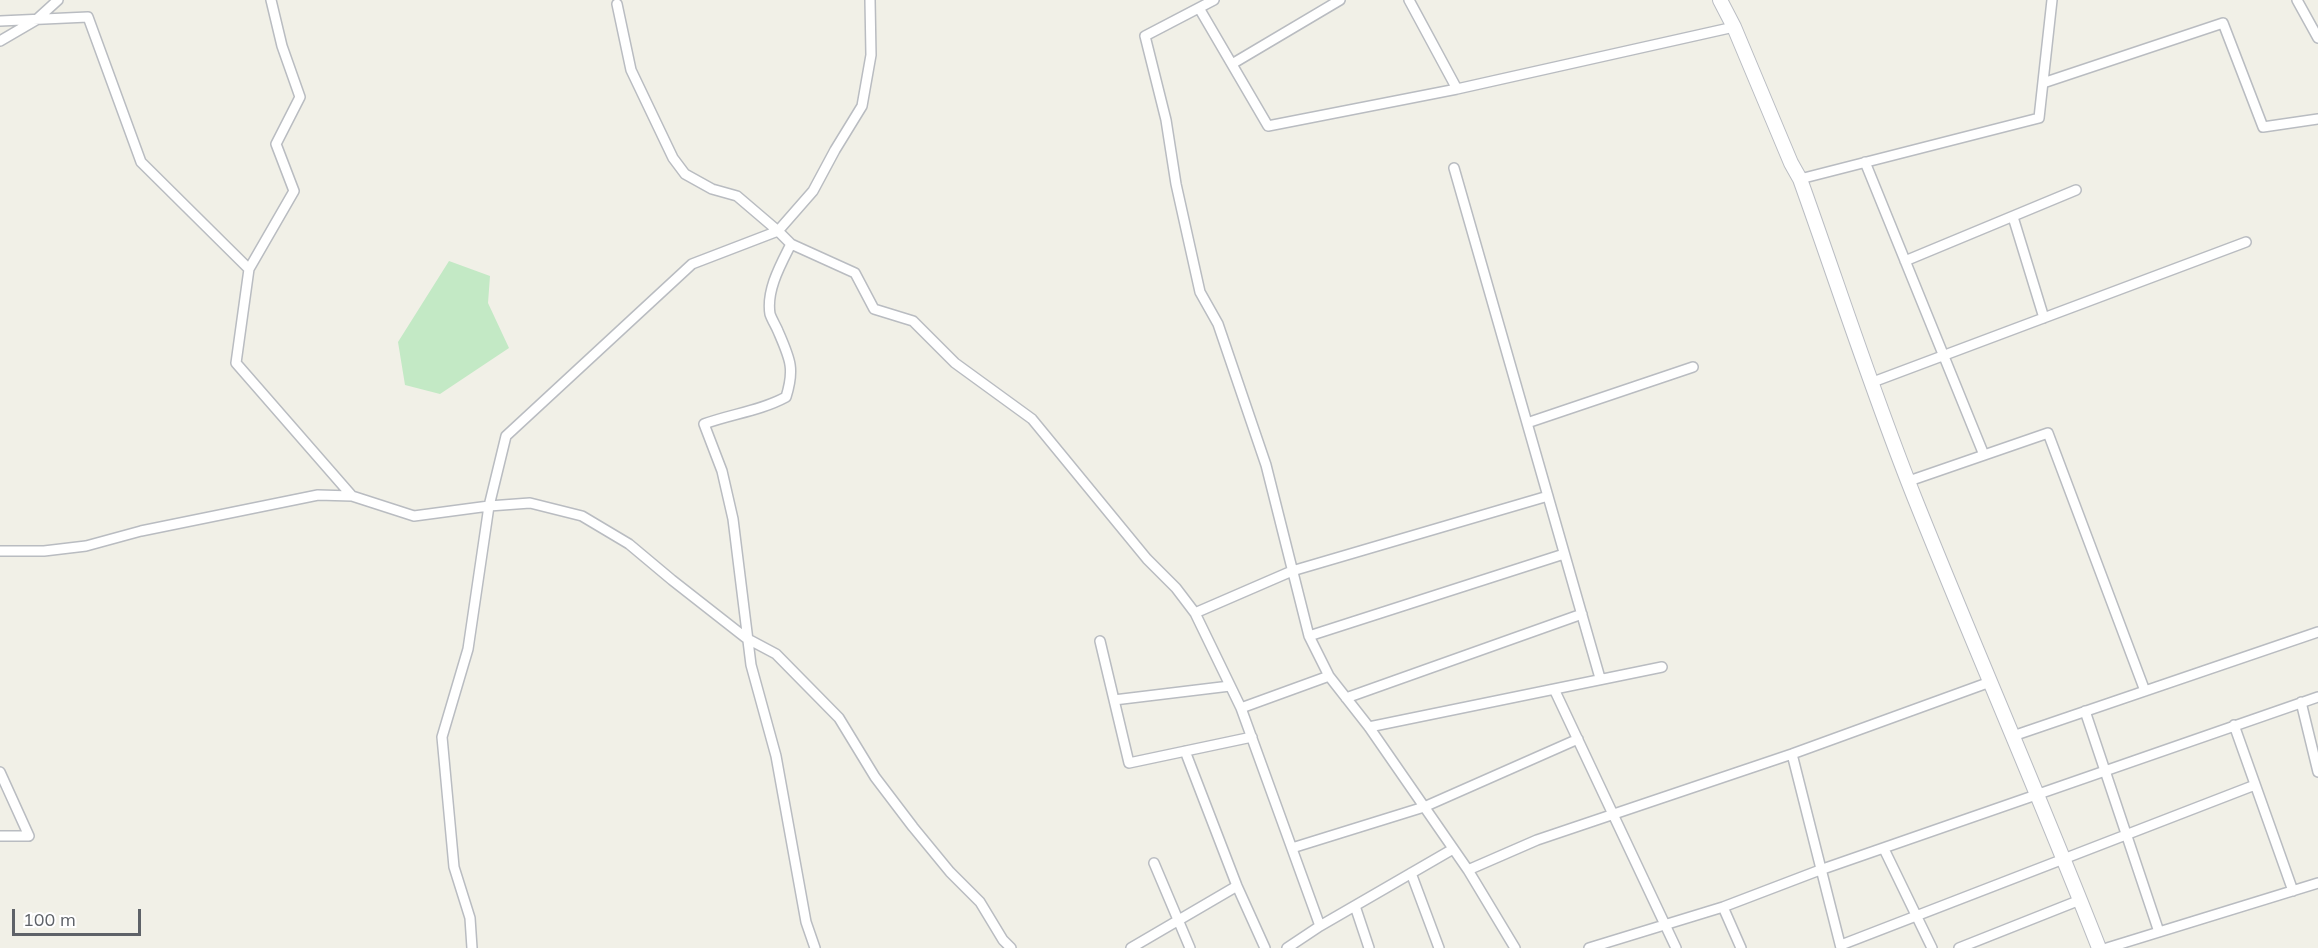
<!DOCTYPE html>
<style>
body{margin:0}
#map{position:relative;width:2318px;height:948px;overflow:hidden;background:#f1f0e7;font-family:Mulish,sans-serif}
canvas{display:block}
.scale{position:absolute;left:12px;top:909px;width:129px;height:27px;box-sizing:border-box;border:3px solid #5e6268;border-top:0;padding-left:8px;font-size:18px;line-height:21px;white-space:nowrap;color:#5e6268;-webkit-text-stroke:4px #fff;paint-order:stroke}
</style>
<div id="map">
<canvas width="2318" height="948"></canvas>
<div class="scale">100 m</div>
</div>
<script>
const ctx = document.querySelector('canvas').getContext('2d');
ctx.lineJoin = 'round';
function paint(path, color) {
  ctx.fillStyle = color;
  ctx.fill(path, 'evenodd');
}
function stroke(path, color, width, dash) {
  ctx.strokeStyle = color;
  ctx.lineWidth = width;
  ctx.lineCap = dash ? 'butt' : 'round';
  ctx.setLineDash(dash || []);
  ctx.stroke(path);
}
paint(new Path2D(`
 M 449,261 L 490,276 L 488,303 L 509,348 L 440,394 L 405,385 L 398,342 Z`), '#c3e9c5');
const minor = new Path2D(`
 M 271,0 L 282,46 L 300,97 L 276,144 L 294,191 L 249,269 L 236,363 L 352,496
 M 1214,0 L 1145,36 L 1166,120 L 1176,184 L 1200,292 L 1218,324 L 1266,465 L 1309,636 L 1329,676 L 1369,727 L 1468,870 L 1515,948
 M 1409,0 L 1457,89
 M 2297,0 L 2318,38
 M 617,4 L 631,70 L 673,158 L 685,174 L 712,189 L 737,196 L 778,231 L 813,191 L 835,150 L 862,106 L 871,55 L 870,0
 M 1199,8 L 1268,126 L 1457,89 L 1734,27
 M 0,21 L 88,17 L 141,162 L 249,269
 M 0,41 L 36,20 L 58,0
 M 1232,64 L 1340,0
 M 2043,83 L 2223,23 L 2263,127 L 2318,119
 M 1865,162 L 1984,455
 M 1454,168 L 1600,678
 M 1800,179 L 2039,118 L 2052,0
 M 2013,217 L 2044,318
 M 791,244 C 781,264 766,290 770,314 C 772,320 776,326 778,331 C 790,359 795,368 786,397 C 760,411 731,414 704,424 L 722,471 L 733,519 L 751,665 L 776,756 L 806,922 L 815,948
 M 1905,261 L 2076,190
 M 1873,382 L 2246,242
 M 1527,423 L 1693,367
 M 1909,481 L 2048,433 L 2145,691
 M 0,551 L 44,551 L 86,546 L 141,531 L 318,495 L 352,496 L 414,516 L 489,506 L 530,503 L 582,516 L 629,544 L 672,580 L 746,638 L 776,654 L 839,718 L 875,777 L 913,827 L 950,872 L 980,902 L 1003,940 L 1011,948
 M 1195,613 L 1292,571 L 1548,496
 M 1309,636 L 1564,554
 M 1100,641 L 1129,763 L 1252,737
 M 1554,689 L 1676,948
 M 1346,698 L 1582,614
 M 1114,700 L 1230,686
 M 2301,702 L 2318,772
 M 1241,708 L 1329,676
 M 2085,711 L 2159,932
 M 2234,725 L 2293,891
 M 1369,727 L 1662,667
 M 2013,736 L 2318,632
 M 1185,751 L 1237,886 L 1265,948
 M 1792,754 L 1841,948
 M 0,772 L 29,836 L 0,836
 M 1292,848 L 1424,807 L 1578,739
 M 1884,849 L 1932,948
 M 1154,863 L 1190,948
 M 1468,870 L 1537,840 L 1792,754 L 1990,682
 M 1411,873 L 1439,948
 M 1355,906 L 1369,948
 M 1723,907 L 1741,948
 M 1841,945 L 2255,785
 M 472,948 L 470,918 L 454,867 L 442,737 L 468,649 L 489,506 L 506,436 L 692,264 L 778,231 L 791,244 L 855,273 L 874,309 L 913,321 L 955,363 L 1032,419 L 1147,559 L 1176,588 L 1195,613 L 1241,708 L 1320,926
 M 1131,948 L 1237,886
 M 1287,948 L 1320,926 L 1453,849
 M 1589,948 L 1723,907 L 1820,870 L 2318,697
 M 1959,948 L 2080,900
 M 2107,948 L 2318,883`);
const secondary = new Path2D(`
 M 1720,0 L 1734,27 L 1791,163 L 1800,179 C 1838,285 1873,394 1915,499 C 1975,649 2040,797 2099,948`);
stroke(minor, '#b9bcc1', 12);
stroke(secondary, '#babdc3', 16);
stroke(minor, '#fff', 9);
stroke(secondary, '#fff', 14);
</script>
